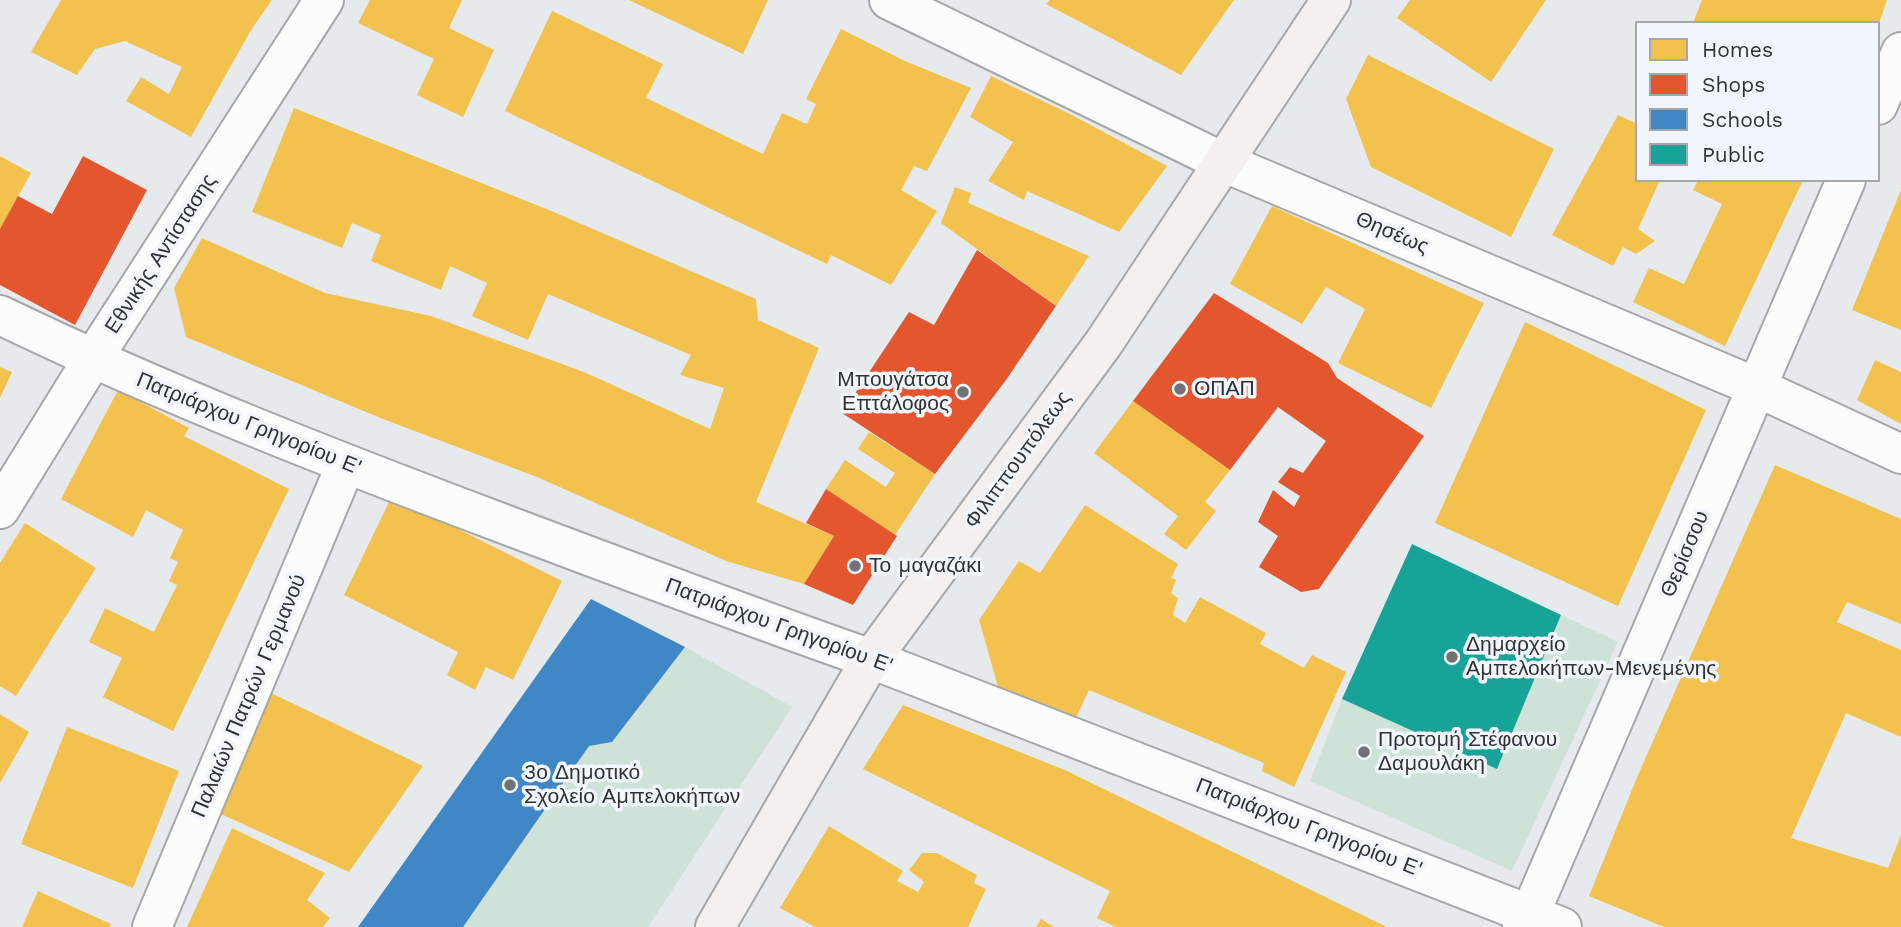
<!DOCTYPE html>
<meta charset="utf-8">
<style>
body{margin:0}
#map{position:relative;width:1901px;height:927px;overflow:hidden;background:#e7eaed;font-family:"Work Sans",sans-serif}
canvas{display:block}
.legend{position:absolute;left:1635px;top:21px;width:245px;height:161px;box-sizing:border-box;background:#f1f6fd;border:2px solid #a4a8ad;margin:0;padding:9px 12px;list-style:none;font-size:21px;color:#303234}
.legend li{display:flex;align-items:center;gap:14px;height:35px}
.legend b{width:35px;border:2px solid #a4a8ad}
</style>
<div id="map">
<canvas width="1901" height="927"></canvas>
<ul class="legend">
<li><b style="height:19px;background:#f2c14e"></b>Homes</li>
<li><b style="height:19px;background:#e4572e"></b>Shops</li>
<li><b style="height:19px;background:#3f88c5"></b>Schools</li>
<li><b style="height:19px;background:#17a398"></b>Public</li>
</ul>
</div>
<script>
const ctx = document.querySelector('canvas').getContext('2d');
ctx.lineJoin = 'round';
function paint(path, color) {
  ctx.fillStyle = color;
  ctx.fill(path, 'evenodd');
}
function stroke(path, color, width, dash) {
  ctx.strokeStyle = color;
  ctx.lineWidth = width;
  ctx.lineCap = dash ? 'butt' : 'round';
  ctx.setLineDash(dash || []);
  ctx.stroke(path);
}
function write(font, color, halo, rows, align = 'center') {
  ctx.font = font + ' "Work Sans",sans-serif';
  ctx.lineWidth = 7;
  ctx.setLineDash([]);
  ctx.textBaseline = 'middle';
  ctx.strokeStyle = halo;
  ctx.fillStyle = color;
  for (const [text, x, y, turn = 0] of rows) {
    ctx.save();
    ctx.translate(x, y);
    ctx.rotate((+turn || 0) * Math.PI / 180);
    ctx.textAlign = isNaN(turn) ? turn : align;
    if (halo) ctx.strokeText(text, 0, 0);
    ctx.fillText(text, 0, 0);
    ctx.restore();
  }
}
paint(new Path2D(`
 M 1561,615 L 1618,642 L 1512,871 L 1310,781 L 1342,699 L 1497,768 Z
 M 685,647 L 792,707 L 648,927 L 463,927 L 589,746 L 612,742 Z`), '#cfe2d8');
paint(new Path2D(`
 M 61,0 L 272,0 L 251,30 L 191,137 L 126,101 L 141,77 L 169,94 L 182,67 L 125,41 L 95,49 L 77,75 L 31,52 Z
 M 370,0 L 462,0 L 449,28 L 494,50 L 463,117 L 417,95 L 434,59 L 358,23 Z
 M 629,0 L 768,0 L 743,54 Z
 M 1050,0 L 1234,0 L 1181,75 L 1046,4 Z
 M 1410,0 L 1546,0 L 1491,82 L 1397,18 Z
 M 1702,0 L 1887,0 L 1879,23 L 1693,23 Z
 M 552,11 L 663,64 L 646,98 L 763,154 L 782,113 L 807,124 L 816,104 L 806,99 L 841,29 L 905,61 L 971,88 L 927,171 L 914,166 L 901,190 L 937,211 L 891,285 L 831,255 L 827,264 L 505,111 Z
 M 1368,55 L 1554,149 L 1511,237 L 1371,167 L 1346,99 Z
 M 991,76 L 1072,115 L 1167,166 L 1119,232 L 1027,191 L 1024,200 L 988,181 L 1013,142 L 970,117 Z
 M 294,108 L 549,210 L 756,299 L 758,320 L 819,348 L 756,502 L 834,536 L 804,584 L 726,561 L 537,477 L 383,419 L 186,337 L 174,288 L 202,238 L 325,293 L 431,316 L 584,372 L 710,429 L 724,388 L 680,375 L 691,355 L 548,294 L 528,340 L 472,316 L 487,283 L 450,266 L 441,290 L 371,261 L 381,235 L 352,223 L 342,248 L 252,212 Z
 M 1618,115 L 1637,124 L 1637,180 L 1660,180 L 1638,229 L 1655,241 L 1636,254 L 1623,247 L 1613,266 L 1552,235 Z
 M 0,156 L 31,173 L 0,229 Z
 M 1698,180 L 1803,180 L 1725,346 L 1633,302 L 1649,268 L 1684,284 L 1722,204 L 1693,190 Z
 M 955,187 L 971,193 L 968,203 L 1089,256 L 1056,306 L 941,223 Z
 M 1901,190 L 1901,330 L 1852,310 Z
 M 1272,206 L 1484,303 L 1431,408 L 1338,363 L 1365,309 L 1326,287 L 1302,324 L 1230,284 Z
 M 1525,322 L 1706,410 L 1618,606 L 1435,523 Z
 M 1875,360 L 1901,372 L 1901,424 L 1857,400 Z
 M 0,367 L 12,372 L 0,398 Z
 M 118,390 L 189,428 L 184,436 L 289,489 L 173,731 L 103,697 L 122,658 L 89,642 L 105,608 L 154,632 L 177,585 L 169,581 L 178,562 L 170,558 L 183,530 L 146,510 L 133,537 L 61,499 Z
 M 1133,401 L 1230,470 L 1205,502 L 1216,511 L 1186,550 L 1164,534 L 1178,516 L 1094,453 Z
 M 869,432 L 935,474 L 895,535 L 826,489 L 845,460 L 886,487 L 895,473 L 858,449 Z
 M 1775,465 L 1901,519 L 1901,624 L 1847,602 L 1837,622 L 1901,650 L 1901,737 L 1846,713 L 1791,838 L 1888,868 L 1901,835 L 1901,927 L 1664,927 L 1589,896 L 1638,775 Z
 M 392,496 L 562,581 L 513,680 L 486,667 L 475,690 L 447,675 L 458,652 L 344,595 Z
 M 1085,505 L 1178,564 L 1171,578 L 1176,580 L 1171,593 L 1178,598 L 1173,615 L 1185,623 L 1200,597 L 1266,633 L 1260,644 L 1304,668 L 1312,655 L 1346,672 L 1294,787 L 1262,771 L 1264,763 L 1089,690 L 1074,722 L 999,690 L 979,620 L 1019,561 L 1040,573 Z
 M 25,523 L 96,568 L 16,696 L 0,686 L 0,563 Z
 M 267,691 L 423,766 L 349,872 L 214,811 Z
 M 903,705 L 1067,771 L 1387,927 L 1116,927 L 1097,918 L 1110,891 L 863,769 Z
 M 0,714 L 29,732 L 0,783 Z
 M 67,727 L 179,771 L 133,888 L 21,844 Z
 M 829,826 L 903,871 L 897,881 L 918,892 L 924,882 L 909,870 L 922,853 L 937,853 L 977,875 L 974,883 L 986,889 L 968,927 L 815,927 L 780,908 Z
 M 232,828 L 325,873 L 307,900 L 330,918 L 323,927 L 187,927 Z
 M 38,891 L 111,924 L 110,927 L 22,927 Z
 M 1041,919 L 1054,927 L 1036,927 Z`), '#f2c14e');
paint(new Path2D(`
 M 83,156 L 147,190 L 75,325 L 0,285 L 0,229 L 18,196 L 52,214 Z
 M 977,250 L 1056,306 L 1006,380 L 935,474 L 842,413 L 909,312 L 934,325 Z
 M 1214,293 L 1328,363 L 1337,378 L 1424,436 L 1319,589 L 1301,592 L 1259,567 L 1278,536 L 1258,522 L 1273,490 L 1294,507 L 1300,496 L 1278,482 L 1290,467 L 1303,473 L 1326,441 L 1278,407 L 1230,470 L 1133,401 Z
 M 826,489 L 897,536 L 853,605 L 804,584 L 834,536 L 806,523 Z`), '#e4572e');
paint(new Path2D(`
 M 591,599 L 685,647 L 612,742 L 589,746 L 463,927 L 358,927 Z`), '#3f88c5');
paint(new Path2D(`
 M 1412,544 L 1561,615 L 1497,769 L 1342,699 Z`), '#17a398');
const minor = new Path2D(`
 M 889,0 L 1225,163 L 1756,387 L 1901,454
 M 1878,105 L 1901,52
 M 0,509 L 92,360 L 324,0
 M 152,927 L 346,464
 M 1522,927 L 1530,914 L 1846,180`);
const tertiary = new Path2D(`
 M 0,315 C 164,394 334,460 504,524 C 626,570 748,616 871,659 L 1562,927`);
const secondary = new Path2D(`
 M 715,927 L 871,659 L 1103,344 L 1331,0`);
stroke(minor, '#a5a7a9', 42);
stroke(tertiary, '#a5a7a9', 42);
stroke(secondary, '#a5a7a9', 42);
stroke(minor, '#fbfcfc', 38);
stroke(tertiary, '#fbfcfc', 38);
stroke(secondary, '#f3f0ef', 38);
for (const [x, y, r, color] of [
 [1180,389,7,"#707275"],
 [963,392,7,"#707275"],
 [855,566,7,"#707275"],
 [1452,657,7,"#707275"],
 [1364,752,7,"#707275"],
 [510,785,7,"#707275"]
]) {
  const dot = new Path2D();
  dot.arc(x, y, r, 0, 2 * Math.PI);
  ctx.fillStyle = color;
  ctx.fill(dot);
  stroke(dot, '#f1f6fd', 2.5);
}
write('21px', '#303234', '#f1f6fd', [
 ["Θησέως",1392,233,23],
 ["Εθνικής Αντίστασης",161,254,-57],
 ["Πατριάρχου Γρηγορίου Ε'",249,424,22],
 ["Φιλιππουπόλεως",1018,460,-54],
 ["Θερίσσου",1685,554,-67],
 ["Πατριάρχου Γρηγορίου Ε'",779,626,20],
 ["Παλαιών Πατρών Γερμανού",249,696,-67],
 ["Πατριάρχου Γρηγορίου Ε'",1309,828,21]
]);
write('21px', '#303234', '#f1f6fd', [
 ["Μπουγάτσα",949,380,"right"],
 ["Επτάλοφος",949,404,"right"],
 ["ΟΠΑΠ",1194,389],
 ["Το μαγαζάκι",869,566],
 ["Δημαρχείο",1466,645],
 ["Αμπελοκήπων-Μενεμένης",1466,669],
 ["Προτομή Στέφανου",1378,740],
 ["Δαμουλάκη",1378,764],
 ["3ο Δημοτικό",524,773],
 ["Σχολείο Αμπελοκήπων",524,797]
], 'left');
</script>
